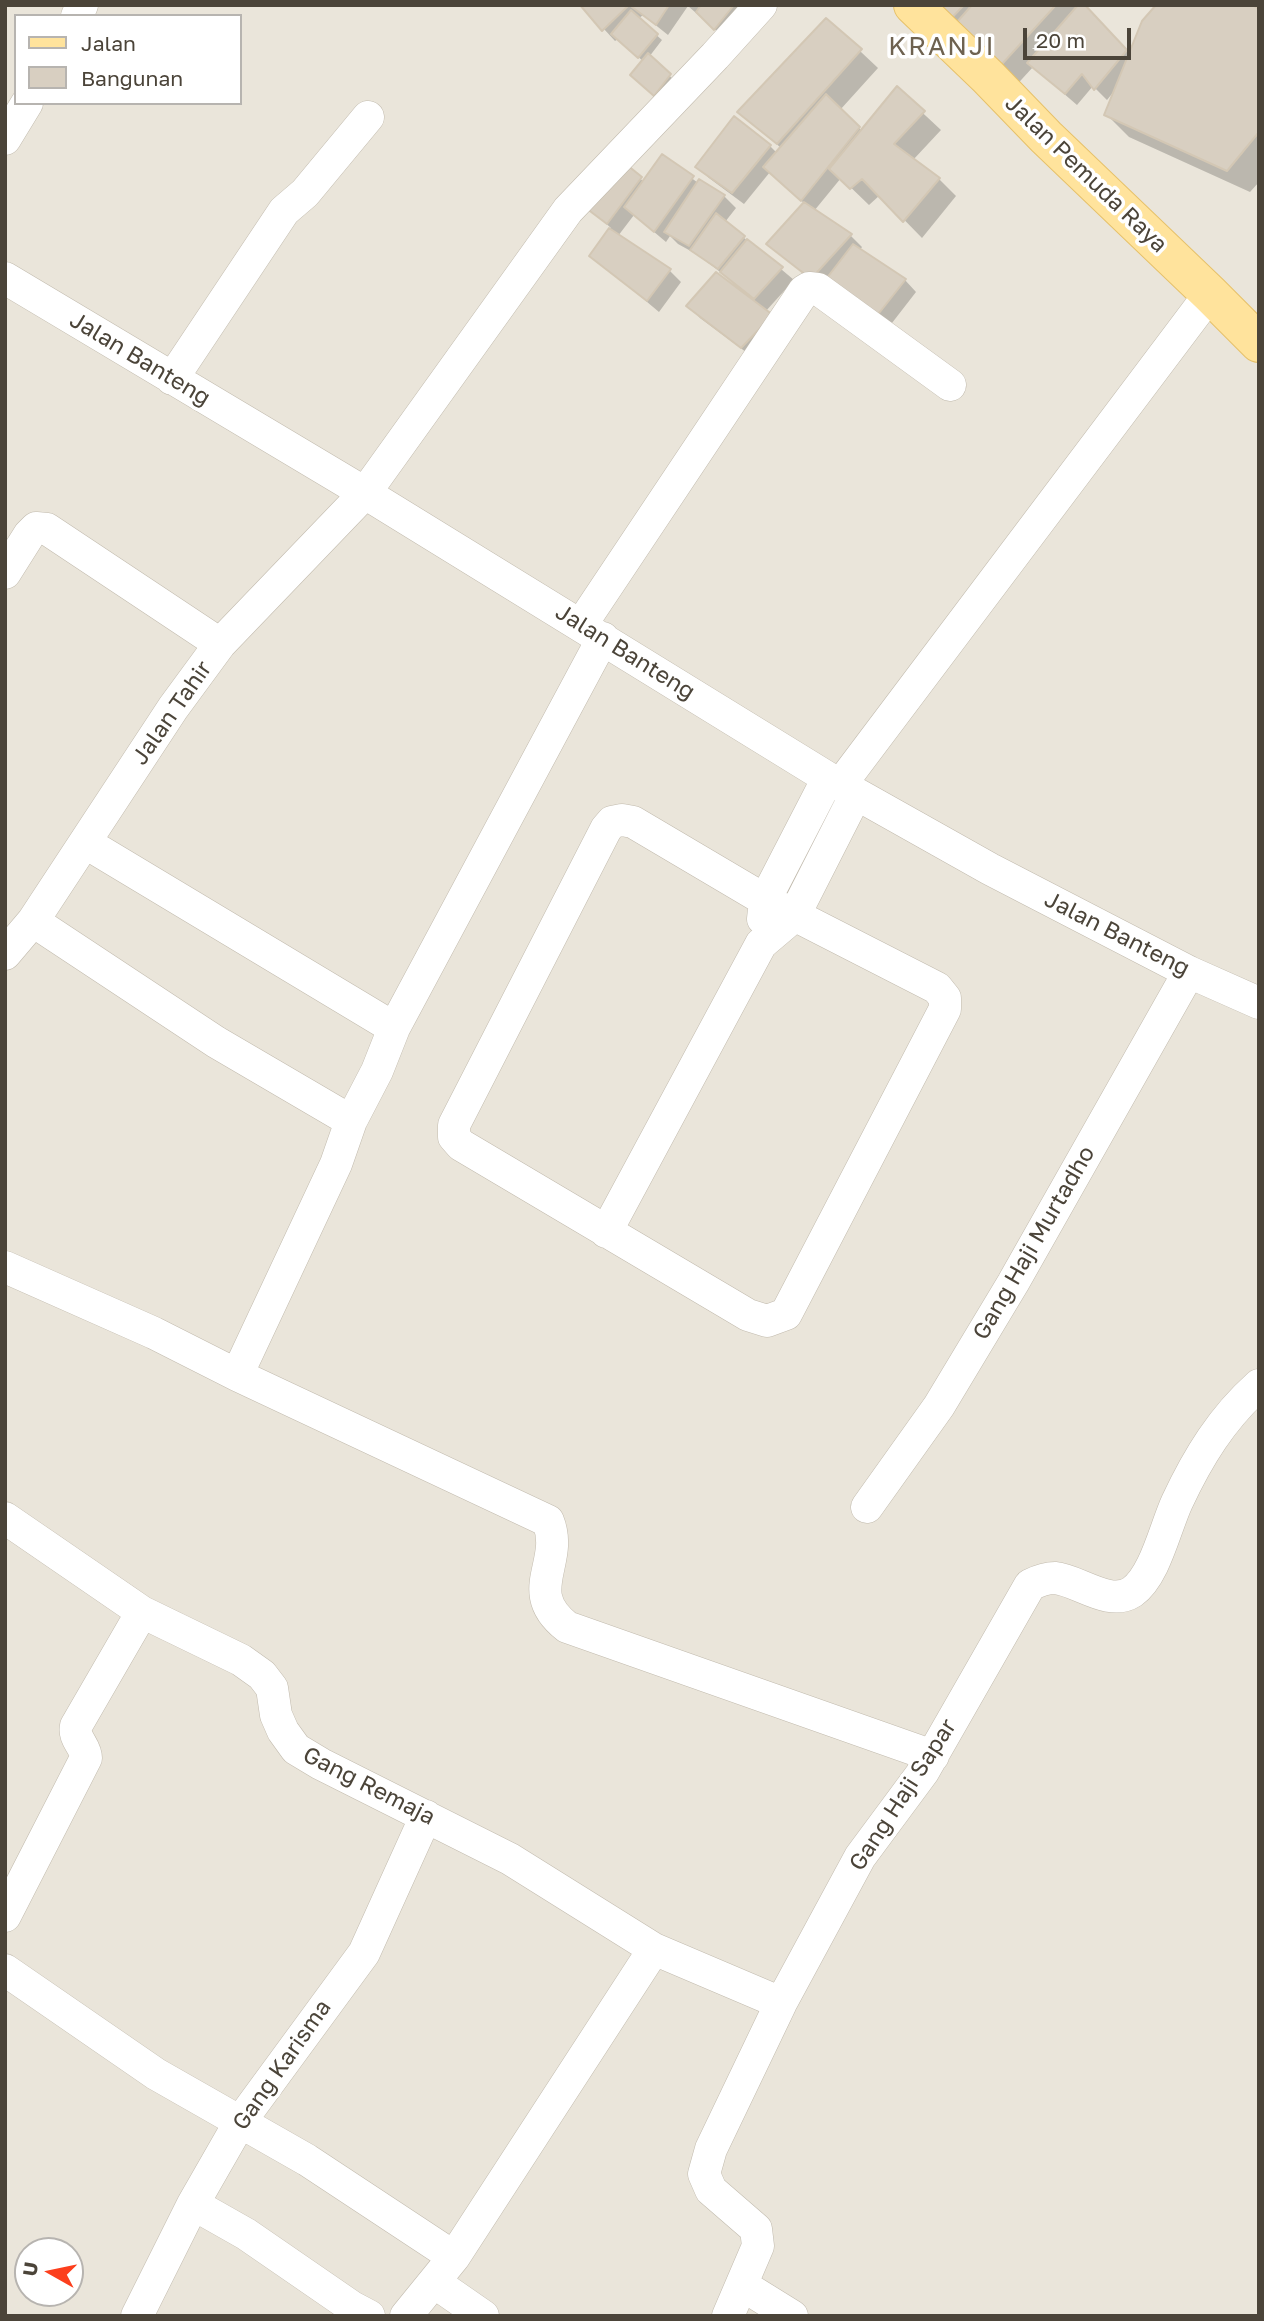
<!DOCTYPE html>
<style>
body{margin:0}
#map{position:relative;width:1264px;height:2321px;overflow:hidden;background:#f6f3ec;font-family:"Golos Text",sans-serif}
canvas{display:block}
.frame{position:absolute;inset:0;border:7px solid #4b4439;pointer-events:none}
.legend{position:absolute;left:14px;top:14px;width:228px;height:91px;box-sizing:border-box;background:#fff;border:2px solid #b7b4b0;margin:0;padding:9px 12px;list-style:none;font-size:21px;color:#4b4439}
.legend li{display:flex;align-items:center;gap:14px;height:35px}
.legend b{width:35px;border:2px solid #b7b4b0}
.north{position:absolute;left:14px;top:2237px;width:70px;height:70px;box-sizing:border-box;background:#fff;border:2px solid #b7b4b0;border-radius:50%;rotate:279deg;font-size:19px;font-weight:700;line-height:28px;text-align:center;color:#4b4439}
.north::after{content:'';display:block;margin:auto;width:24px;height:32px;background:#fc3f1d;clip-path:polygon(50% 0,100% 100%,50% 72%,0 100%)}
.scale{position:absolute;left:1023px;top:28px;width:108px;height:32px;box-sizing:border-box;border:4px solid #4b4439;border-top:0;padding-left:9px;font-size:21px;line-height:24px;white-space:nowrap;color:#4b4439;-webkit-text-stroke:5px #fff;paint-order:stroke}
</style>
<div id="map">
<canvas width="1264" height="2321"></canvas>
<div class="frame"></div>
<ul class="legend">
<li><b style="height:9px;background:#ffe39c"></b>Jalan</li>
<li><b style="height:19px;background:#d8cfc1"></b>Bangunan</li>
</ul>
<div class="north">U</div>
<div class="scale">20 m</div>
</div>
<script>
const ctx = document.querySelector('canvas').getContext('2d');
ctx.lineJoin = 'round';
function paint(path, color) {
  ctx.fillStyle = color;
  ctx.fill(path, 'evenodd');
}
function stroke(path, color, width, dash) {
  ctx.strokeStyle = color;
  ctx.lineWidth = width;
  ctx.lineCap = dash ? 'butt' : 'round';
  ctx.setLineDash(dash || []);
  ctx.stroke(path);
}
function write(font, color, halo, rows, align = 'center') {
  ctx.font = font + ' "Golos Text",sans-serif';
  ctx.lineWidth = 7;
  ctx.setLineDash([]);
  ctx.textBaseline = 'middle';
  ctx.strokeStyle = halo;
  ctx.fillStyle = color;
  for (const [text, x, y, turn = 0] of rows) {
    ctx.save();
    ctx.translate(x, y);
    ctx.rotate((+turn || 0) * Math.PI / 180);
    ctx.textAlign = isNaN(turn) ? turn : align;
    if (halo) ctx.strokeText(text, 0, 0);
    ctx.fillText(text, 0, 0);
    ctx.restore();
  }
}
paint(new Path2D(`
 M 5,5 L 1259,5 L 1259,2316 L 5,2316 ZM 16,16 L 240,16 L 240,103 L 16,103 ZM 28,2251 L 70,2251 L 70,2293 L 28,2293 Z`), '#eae5da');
paint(new Path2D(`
 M 582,5 L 755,5 L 727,40 L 688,6 L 668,35 L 643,15 L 638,19 L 662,40 L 649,57 L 675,81 L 660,100 L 637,81 L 644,62 L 618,39 L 615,41 Z
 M 919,5 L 1090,5 L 1086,9 L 1130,55 L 1259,11 L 1259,182 L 1250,192 L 1129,137 L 1106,114 L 1115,90 L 1107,100 L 1093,86 L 1077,105 L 1033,67 L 1011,91 Z
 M 827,20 L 878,68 L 840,110 L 862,131 L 897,89 L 941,130 L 913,160 L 939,179 L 956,196 L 922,238 L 880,195 L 869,205 L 841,178 L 814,211 L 851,236 L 862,247 L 860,250 L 905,280 L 916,292 L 885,332 L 824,289 L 780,255 L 769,244 L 805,204 L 770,172 L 744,204 L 709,178 L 697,167 L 770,146 L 777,153 L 781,148 L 740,112 Z
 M 663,156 L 698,183 L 724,196 L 736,208 L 725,222 L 794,280 L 765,312 L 754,358 L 700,318 L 689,306 L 739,289 L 728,278 L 698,255 L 678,244 L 670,236 L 666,242 L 634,215 L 618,236 L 670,271 L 681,282 L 659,312 L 591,255 L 611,228 L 585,205 L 622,163 L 644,182 Z`), '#0003');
const building = new Path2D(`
 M 580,5 L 629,5 L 602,31 Z
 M 634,5 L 669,5 L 656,25 L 632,7 Z
 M 701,5 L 734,5 L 714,30 L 696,12 Z
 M 917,5 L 964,5 L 943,27 Z
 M 972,5 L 1056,5 L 992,75 L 949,31 Z
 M 1078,5 L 1085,5 L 1127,50 L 1094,90 L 1082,74 L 1065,94 L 1027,63 Z
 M 1156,5 L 1252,5 L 1259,9 L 1259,132 L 1227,171 L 1104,115 L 1142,21 Z
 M 631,10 L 658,34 L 638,58 L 611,34 Z
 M 826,18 L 862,49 L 777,144 L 737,112 Z
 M 648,53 L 671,74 L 654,96 L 630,75 Z
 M 897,86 L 925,111 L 894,144 L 940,178 L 903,222 L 862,179 L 850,189 L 829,169 Z
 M 826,94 L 860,127 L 801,201 L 763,167 Z
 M 734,116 L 771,145 L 732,193 L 695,167 Z
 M 662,154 L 694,176 L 654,232 L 624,207 Z
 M 622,161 L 642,177 L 607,224 L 582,205 Z
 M 699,179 L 725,195 L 689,246 L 664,232 Z
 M 804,202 L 852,234 L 811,279 L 766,244 Z
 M 716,213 L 745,236 L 718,269 L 690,250 Z
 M 609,228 L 671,269 L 647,301 L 589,256 Z
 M 747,239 L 783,267 L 754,299 L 720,272 Z
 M 853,244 L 906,279 L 872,322 L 823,283 Z
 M 716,272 L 773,315 L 741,348 L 686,306 Z`);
paint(building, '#d8cfc1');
stroke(building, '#d3c7b4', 2);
const minor = new Path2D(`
 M 77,16 L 82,5
 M 5,139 L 27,103
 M 5,278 L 365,493 L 828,778 L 990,869 L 1189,972 L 1259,1003
 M 172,379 L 284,211 L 305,193 L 368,117
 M 5,573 L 29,535 L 36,528 L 47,529 L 220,644
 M 581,625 L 804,291 L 809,288 L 818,289 L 950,385
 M 841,784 L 1210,294
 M 622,820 L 633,822 L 765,900 L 937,988 L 945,998 L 945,1009 L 786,1314 L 767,1321 L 748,1315 L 461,1145 L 454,1137 L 454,1125 L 606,829 L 612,822 Z
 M 86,843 L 394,1028
 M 763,919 L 765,900 L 828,778
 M 33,921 L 216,1042 L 351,1121
 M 5,954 L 33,921 L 173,708 L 220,644 L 365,493 L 568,210 L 715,56 L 761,5
 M 606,1232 L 761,944 L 794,916 L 856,794
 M 5,1267 L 154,1333 L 237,1375 L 548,1521 C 565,1563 521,1591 567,1627 L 933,1756
 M 237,1375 L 336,1164 L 351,1121 L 377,1071 L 394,1028 L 603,638
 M 867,1507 L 939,1406 L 1013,1283 L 1189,972
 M 5,1518 L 142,1612 L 241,1660 L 262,1675 L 272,1688 L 276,1715 L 283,1731 L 296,1749 L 321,1764 L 510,1859 L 654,1949 L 781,2003
 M 5,1916 L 86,1758 C 86,1746 73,1739 76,1726 L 142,1612
 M 5,1970 L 156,2074 L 307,2160 L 454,2257
 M 193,2204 L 246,2234 L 352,2307 L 369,2316
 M 434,2282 L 483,2316
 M 742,2285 L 792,2316
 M 137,2316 L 193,2204 L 240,2122 L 364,1953 L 426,1816
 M 406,2316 L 454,2257 L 654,1949
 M 728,2316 L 758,2246 L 756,2229 L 711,2190 L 704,2174 L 711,2149 L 781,2003 L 860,1857 L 923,1772 L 1030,1585 C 1038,1581 1045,1578 1055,1578 C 1078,1580 1109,1607 1132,1592 C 1155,1576 1165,1528 1177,1502 C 1198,1457 1222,1418 1259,1385`);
const primary = new Path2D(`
 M 913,5 L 988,77 L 1046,137 L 1210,294 L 1259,343`);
stroke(minor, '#c2bbae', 33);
stroke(primary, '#e6c16a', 40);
stroke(minor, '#fff', 32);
stroke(primary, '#ffe39c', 38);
write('23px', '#4b4439', '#fff', [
 ["Jalan Pemuda Raya",1086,174,44],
 ["Jalan Banteng",140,359,31],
 ["Jalan Banteng",625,652,32],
 ["Jalan Tahir",172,713,-55],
 ["Jalan Banteng",1117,934,27],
 ["Gang Haji Murtadho",1034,1243,-60],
 ["Gang Remaja",369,1786,27],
 ["Gang Haji Sapar",903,1795,-57],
 ["Gang Karisma",282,2065,-55]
]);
ctx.letterSpacing = '2px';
write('26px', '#6e6250', '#fff', [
 ["KRANJI",942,47]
]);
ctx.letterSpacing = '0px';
</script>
